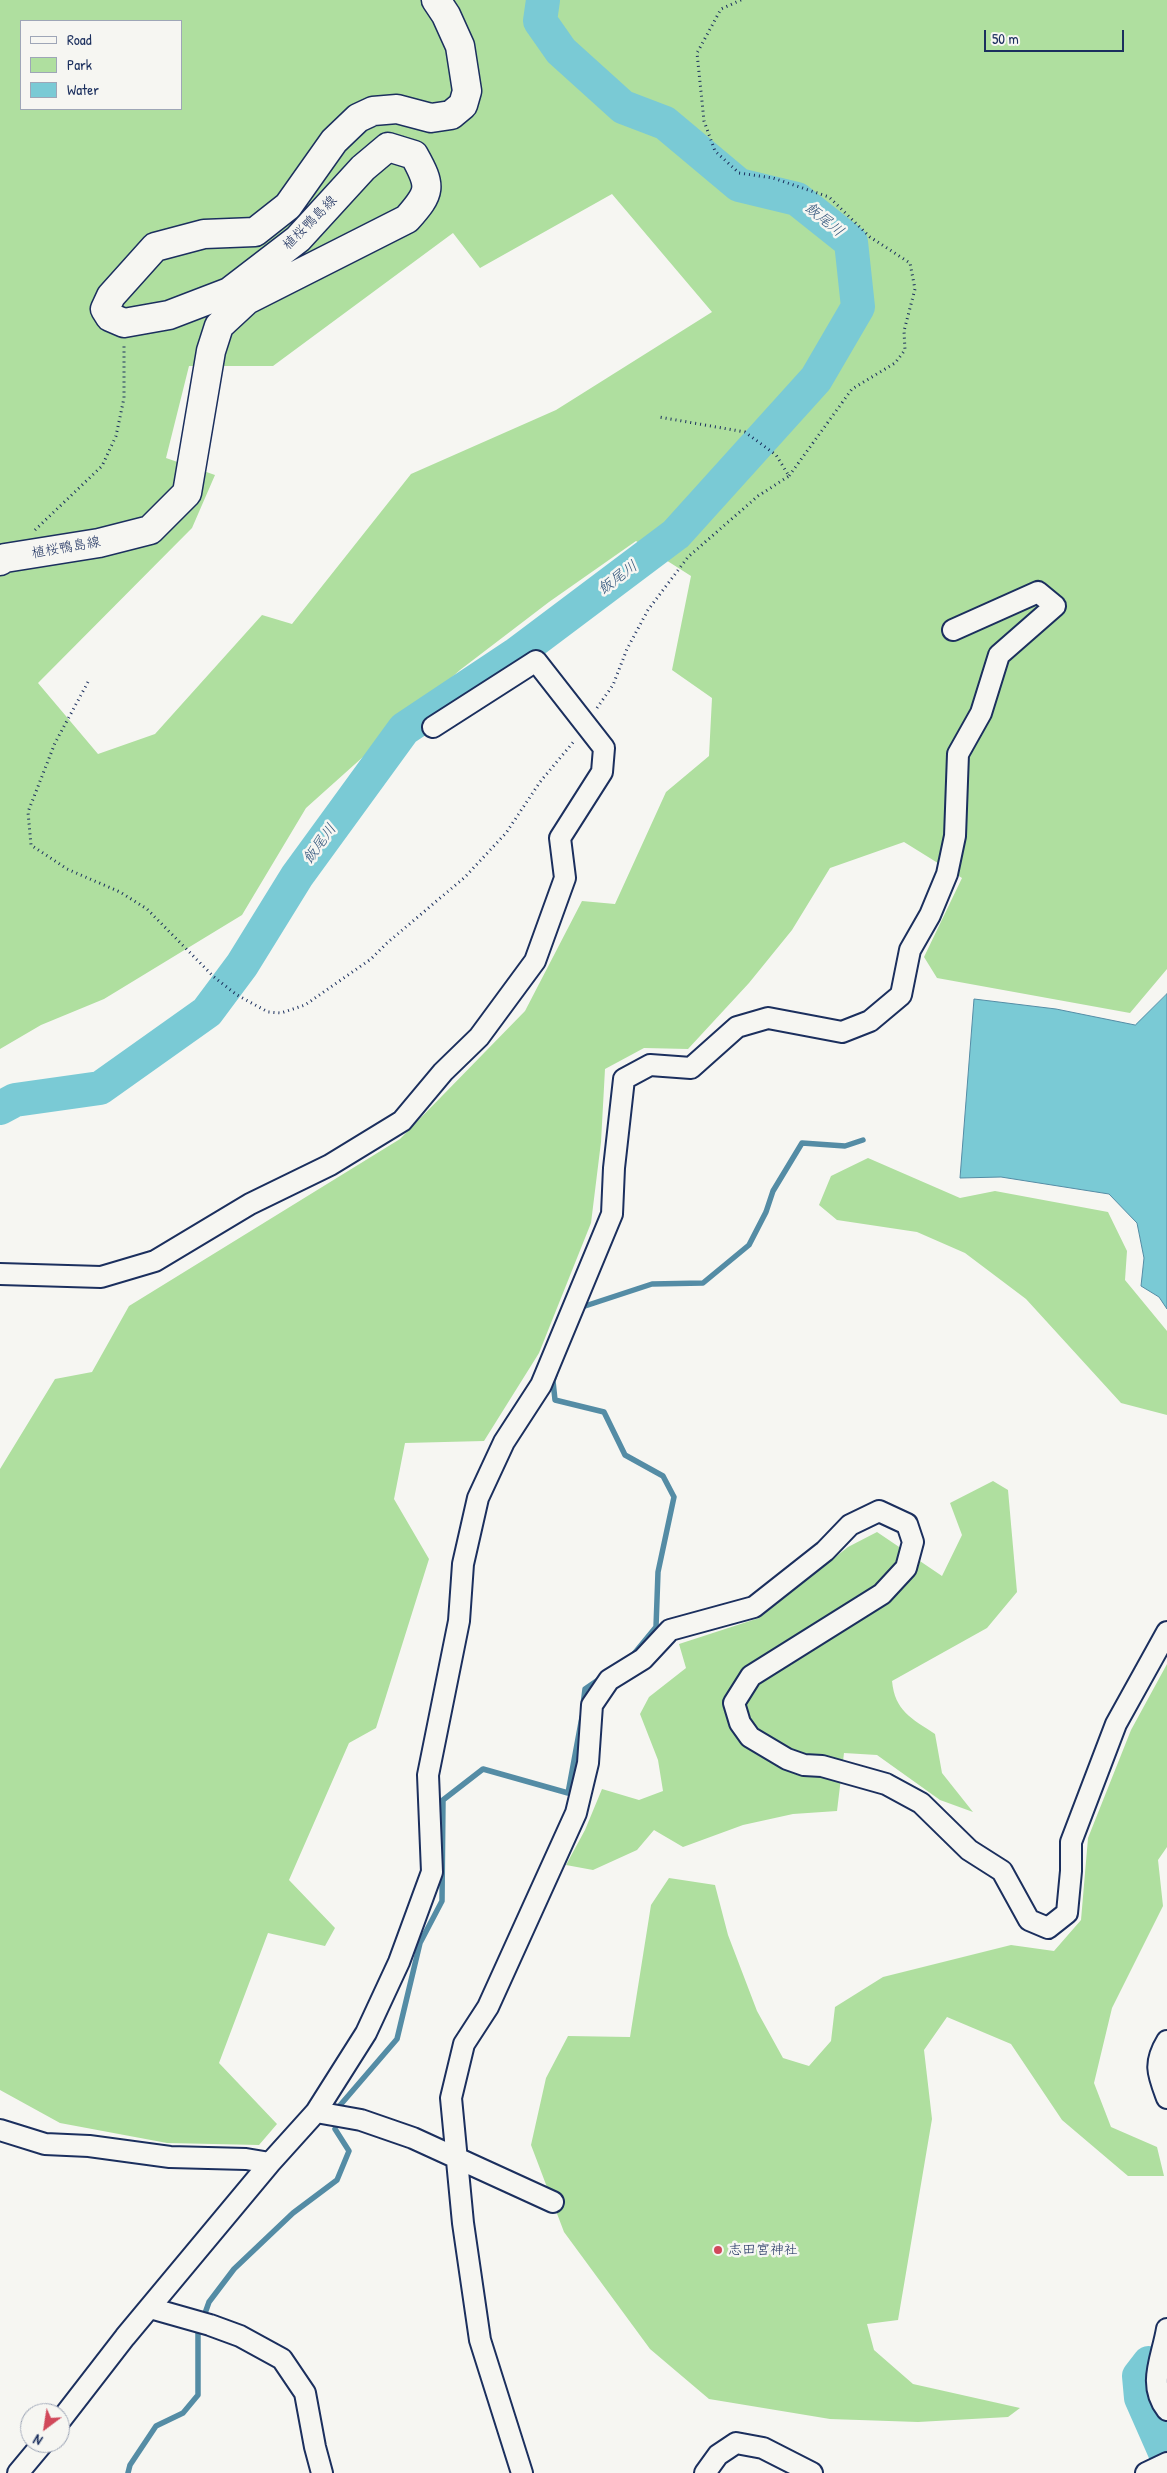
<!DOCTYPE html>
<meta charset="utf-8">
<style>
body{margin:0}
#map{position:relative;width:1167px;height:2473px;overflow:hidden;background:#f6f6f2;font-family:"Patrick Hand",sans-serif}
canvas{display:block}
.legend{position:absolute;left:20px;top:20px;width:162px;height:90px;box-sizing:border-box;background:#f6f6f2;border:1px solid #9ea6b7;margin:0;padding:6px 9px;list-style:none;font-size:15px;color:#1b2f5e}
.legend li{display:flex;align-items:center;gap:10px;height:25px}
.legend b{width:25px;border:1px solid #9ea6b7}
.north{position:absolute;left:20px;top:2403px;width:50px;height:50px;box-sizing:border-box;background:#f6f6f2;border:1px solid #9ea6b7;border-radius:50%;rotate:211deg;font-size:14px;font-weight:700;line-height:20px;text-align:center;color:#1b2f5e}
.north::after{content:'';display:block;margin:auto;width:18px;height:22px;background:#d1495b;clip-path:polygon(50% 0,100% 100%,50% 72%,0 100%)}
.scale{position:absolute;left:984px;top:30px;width:140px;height:22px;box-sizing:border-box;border:2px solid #1b2f5e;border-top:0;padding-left:6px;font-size:15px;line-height:18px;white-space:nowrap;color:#1b2f5e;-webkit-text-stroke:4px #f6f6f2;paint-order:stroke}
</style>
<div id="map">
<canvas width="1167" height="2473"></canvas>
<ul class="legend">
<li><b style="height:6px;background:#f6f6f2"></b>Road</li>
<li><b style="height:14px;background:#afdf9f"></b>Park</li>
<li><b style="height:14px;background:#7acad5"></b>Water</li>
</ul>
<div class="north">N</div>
<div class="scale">50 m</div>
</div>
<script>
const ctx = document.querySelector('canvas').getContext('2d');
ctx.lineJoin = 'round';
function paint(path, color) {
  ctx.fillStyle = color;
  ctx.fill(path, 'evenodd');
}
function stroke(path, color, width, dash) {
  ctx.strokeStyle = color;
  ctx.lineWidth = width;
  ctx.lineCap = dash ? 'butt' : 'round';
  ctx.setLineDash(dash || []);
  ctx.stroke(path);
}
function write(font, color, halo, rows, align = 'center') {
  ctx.font = font + ' "Patrick Hand","Klee One",sans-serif';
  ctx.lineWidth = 5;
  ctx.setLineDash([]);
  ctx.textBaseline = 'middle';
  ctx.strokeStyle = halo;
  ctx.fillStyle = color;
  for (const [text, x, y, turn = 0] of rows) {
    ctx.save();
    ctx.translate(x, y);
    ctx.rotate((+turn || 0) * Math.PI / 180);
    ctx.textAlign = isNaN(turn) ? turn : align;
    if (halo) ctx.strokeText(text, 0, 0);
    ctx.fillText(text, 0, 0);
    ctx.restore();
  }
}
paint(new Path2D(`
 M 0,0 L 1167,0 L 1167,969 L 1130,1013 L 937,978 L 924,957 L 962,878 L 904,842 L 830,868 L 792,930 L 749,983 L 688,1049 L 644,1048 L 605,1069 L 601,1142 L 591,1223 L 539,1353 L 484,1441 L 405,1443 L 394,1499 L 429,1559 L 376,1728 L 349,1743 L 289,1880 L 335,1928 L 325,1946 L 268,1933 L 219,2063 L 277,2124 L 259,2145 L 167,2143 L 60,2123 L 0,2090 L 0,1469 L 55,1379 L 92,1372 L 129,1306 L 400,1139 L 525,1011 L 582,901 L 615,904 L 666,792 L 709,756 L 712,698 L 672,670 L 691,576 L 636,541 L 549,602 L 460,670 L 306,808 L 242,915 L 104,999 L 41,1025 L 0,1049 ZM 21,21 L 181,21 L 181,109 L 21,109 ZM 612,194 L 712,312 L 556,410 L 411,474 L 292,624 L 262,615 L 155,734 L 98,754 L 38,683 L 192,528 L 215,475 L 166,458 L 189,366 L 273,366 L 453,233 L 480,268 Z
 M 868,1158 L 960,1198 L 995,1191 L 1108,1212 L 1127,1251 L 1125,1280 L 1167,1331 L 1167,1415 L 1121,1403 L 1026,1299 L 965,1253 L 917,1232 L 837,1220 L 819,1205 L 831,1176 Z
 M 993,1481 L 1008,1490 L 1017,1592 L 987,1628 L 892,1681 C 895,1711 911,1718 935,1734 L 942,1773 L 973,1812 L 940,1800 L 877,1755 L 844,1753 L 837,1811 L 793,1814 L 743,1825 L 683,1847 L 654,1830 L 637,1850 L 593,1870 L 566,1865 L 585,1830 L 602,1789 L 639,1800 L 663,1791 L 658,1760 L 640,1714 L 649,1697 L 686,1668 L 679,1644 L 759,1618 L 848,1547 L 877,1532 L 942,1576 L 962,1535 L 950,1503 Z
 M 1167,1664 L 1167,1847 L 1158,1860 L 1163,1906 L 1112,2008 L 1094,2083 L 1111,2127 L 1157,2147 L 1164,2176 L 1128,2176 L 1062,2120 L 1011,2044 L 947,2017 L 924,2050 L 932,2119 L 898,2320 L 867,2324 L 874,2350 L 913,2384 L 1020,2408 L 1008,2417 L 918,2422 L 830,2419 L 709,2399 L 650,2349 L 564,2232 L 531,2145 L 546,2078 L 568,2036 L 630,2037 L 651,1905 L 669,1878 L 715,1885 L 728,1935 L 757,2011 L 783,2058 L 809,2066 L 831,2041 L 835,2007 L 883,1977 L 1011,1945 L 1054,1951 L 1081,1920 L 1088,1838 L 1131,1730 Z`), '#afdf9f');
const water = new Path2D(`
 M 1167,994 L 1167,1309 L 1159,1297 L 1141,1286 L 1144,1258 L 1137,1223 L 1109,1194 L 1001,1177 L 960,1178 L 974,999 L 1056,1009 L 1135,1025 Z`);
paint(water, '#7acad5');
stroke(water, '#548ca5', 1);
stroke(new Path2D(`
 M 580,1311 L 582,1307 L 652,1284 L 703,1283 L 749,1245 L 766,1212 L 773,1191 L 802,1143 L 845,1146 L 863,1140
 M 555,1375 L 553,1381 L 555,1400 L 604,1412 L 625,1455 L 663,1476 L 674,1497 L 658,1572 L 656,1627 L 633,1655
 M 583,1705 L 585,1689 L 601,1678
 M 336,2110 L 397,2039 L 420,1943 L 442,1901 L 443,1800 L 483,1769 L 568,1793 L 582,1717
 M 128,2473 L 130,2465 L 156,2426 L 183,2413 L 198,2395 L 198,2333 L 209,2302 L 234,2269 L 293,2213 L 337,2180 L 349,2151 L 335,2129`), '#548ca5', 5.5);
stroke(new Path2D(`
 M 0,1108 L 15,1100 L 100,1088 L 207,1012 L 242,965 L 297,876 L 404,729 L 515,655 L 676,534 L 816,379 L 858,307 L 851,242 L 797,199 L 739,185 L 665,123 L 623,107 L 561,51 L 540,21 L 543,0
 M 1167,2367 L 1149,2363 L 1139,2376 L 1141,2398 L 1167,2457`), '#7acad5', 34);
const minor = new Path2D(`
 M 0,1274 L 101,1277 L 155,1261 L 250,1204 L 330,1165 L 402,1121 L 443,1072 L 479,1037 L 535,961 L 565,878 L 560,838 L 602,772 L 604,748 L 536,661 L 433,727
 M 1167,2041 C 1153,2064 1158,2074 1167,2098
 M 316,2112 L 361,2120 L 413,2138 L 553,2202
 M 0,2130 L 45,2144 L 89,2146 L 170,2157 L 246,2159 L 270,2163
 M 150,2308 L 210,2325 L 240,2336 L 282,2359 L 305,2393 L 315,2447 L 322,2473
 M 1167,2329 C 1162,2359 1147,2384 1167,2410
 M 60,2421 L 125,2337 L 270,2163 L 316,2112 L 366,2033 L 399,1962 L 432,1872 L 428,1775 L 459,1621 L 463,1564 L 478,1498 L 504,1442 L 541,1385 L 612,1214 L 614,1168 L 624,1079 L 650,1065 L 691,1068 L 737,1027 L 768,1018 L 842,1032 L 870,1021 L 901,995 L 910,950 L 930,915 L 947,874 L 955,836 L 958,754 L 981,713 L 999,655 L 1055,606 L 1038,592 L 953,630
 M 18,2473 L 43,2443
 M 522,2473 L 480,2340 L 463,2223 L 451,2098 L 464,2044 L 488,2007 L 576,1813 L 588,1763 L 592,1705 L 609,1680 L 643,1659 L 670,1630 L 754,1607 L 825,1551 L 850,1525 L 879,1511 L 907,1524 L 913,1542 L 906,1568 L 882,1594 L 751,1676 L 734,1703 L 740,1723 L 750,1737 L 787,1759 L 804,1765 L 822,1766 L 886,1784 L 921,1803 L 969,1850 L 1002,1871 L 1029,1920 L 1048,1928 L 1067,1913 L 1071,1871 L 1071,1842 L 1116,1724 L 1167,1632
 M 705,2473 L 718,2455 L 736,2443 L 763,2448 L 812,2473
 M 1146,2473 L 1167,2463`);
const secondary = new Path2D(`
 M 0,561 L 5,558 L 99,543 L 150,530 L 187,493 L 211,351 L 219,326 L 247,300 L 407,219 C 431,192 432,187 414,155 L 388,147 L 363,168 L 298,239 L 229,292 L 169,315 L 124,323 L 110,317 L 105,309 L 111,296 L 155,247 L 204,234 L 255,232 L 288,206 L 334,141 L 358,118 L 373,111 L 397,109 L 431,118 L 451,115 L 463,105 L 467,91 L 460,46 L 446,15 L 436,0`);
stroke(minor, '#1b2f5e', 24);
stroke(secondary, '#1b2f5e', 31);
stroke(new Path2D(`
 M 741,0 L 721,9 L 697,53 L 704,121 L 715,151 L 739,173 L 773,178 L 829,197 L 870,237 L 910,263 L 915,289 L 904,331 L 905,350 L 895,363 L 852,389 L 789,476
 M 35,530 L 102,466 L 116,436 L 124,398 L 124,344
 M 88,682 L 55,743 L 28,812 L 31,845 L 67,869 L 120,892 L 147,909 L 214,977 L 237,995 L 268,1012 L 281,1013 L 305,1005 L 371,959 L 387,943 L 465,877 L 506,833 L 540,782 L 575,740
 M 597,708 L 613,685 L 627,649 L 648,610 L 688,557 L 758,496 L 789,476 L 776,455 L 745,432 L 659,417`), '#1b2f5e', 3, [1, 4]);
stroke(minor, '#f6f6f2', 20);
stroke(secondary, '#f6f6f2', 28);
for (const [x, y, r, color] of [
 [718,2250,5,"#d1495b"]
]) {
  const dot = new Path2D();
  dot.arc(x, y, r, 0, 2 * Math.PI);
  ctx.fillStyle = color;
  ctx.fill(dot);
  stroke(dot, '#f6f6f2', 2);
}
write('14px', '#1b2f5e', '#f6f6f2', [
 ["植桜鴨島線",310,223,-45],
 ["植桜鴨島線",66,548,-10]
]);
write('14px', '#1b2f5e', '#f6f6f2', [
 ["志田宮神社",728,2250]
], 'left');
write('italic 15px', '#33567c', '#f6f6f2', [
 ["飯尾川",824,220,39],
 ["飯尾川",618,578,-37],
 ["飯尾川",320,844,-54]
]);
</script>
